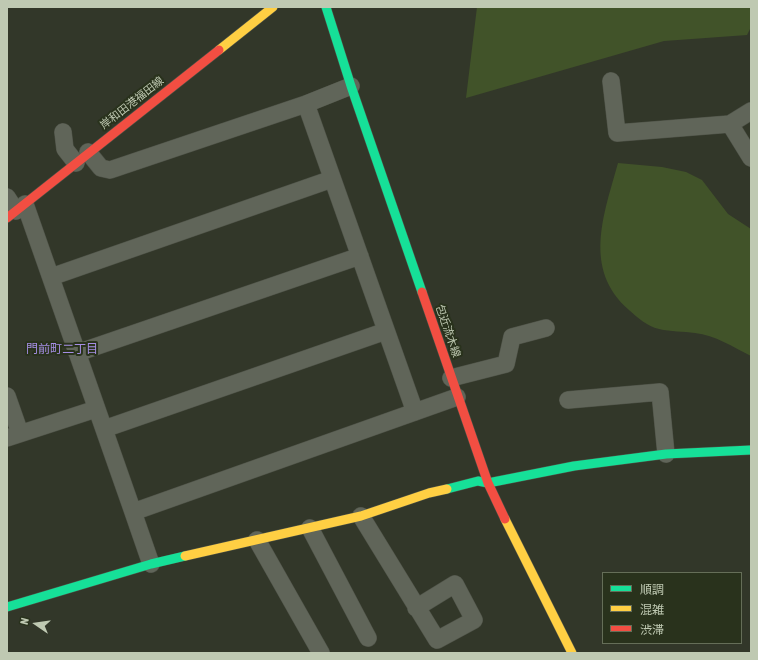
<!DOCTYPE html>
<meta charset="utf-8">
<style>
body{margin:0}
#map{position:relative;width:758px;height:660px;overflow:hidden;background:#323729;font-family:"Asap Condensed","Noto Sans JP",sans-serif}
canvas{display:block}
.frame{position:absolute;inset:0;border:8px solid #bfc9b2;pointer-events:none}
.legend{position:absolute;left:602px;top:572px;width:140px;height:72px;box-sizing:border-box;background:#29321c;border:1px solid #656e58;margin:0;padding:5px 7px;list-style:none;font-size:12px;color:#bfc9b2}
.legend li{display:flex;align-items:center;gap:8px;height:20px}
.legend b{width:20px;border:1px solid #656e58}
.north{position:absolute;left:16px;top:604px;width:40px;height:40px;-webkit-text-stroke:3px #29321c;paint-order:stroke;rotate:283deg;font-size:11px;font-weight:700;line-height:16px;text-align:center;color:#bfc9b2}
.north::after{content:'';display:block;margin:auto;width:14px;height:18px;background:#bfc9b2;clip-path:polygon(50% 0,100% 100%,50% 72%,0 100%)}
</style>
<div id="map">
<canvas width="758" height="660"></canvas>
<div class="frame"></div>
<ul class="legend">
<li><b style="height:5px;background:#16e098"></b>順調</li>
<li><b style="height:5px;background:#ffcf43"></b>混雑</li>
<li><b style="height:5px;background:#f24e42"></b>渋滞</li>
</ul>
<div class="north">N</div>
</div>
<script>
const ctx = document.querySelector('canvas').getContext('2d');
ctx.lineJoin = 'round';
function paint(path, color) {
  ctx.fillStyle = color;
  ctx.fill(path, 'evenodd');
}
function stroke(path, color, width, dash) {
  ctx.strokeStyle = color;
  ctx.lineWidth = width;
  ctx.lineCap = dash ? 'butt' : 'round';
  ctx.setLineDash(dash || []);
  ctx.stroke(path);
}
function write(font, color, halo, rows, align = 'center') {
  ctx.font = font + ' "Asap Condensed","Noto Sans JP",sans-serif';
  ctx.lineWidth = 4;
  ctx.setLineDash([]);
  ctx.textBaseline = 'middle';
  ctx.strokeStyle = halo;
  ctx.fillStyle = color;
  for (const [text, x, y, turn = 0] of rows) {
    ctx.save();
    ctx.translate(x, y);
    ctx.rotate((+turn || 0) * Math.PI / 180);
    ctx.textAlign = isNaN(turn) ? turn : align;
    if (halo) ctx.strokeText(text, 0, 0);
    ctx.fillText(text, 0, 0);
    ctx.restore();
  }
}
paint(new Path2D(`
 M 477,7 L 751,7 L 751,27 L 747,35 L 664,41 L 466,98 Z
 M 618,163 L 662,167 L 686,172 L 702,180 L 728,214 L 751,229 L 751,356 C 733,347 715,335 695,333 C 683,331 671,332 659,329 C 647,326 638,318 629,310 C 582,269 604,214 618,163 Z`), '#415329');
const street = new Path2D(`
 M 611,81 L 617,133 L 730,124 L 751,111
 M 306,104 L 415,412
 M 730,124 L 751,158
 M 63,132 L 65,149 L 76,163
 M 88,152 L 101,168 L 110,170 L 306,104 L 351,86
 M 7,197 L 16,211
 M 25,204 L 133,512
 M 51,277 L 332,179
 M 77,353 L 360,256
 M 451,378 L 506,364 L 512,337 L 546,328
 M 7,396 L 20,433
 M 568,400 L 660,392 L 666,454
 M 104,429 L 386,331
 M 7,438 L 96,409
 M 361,516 L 437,640 L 474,620 L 455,584 L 416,608
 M 310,528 L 368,638
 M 257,540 L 321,653
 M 151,564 L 133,512 L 457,397`);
const fast = new Path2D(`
 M 326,7 L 351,86 L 422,292
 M 447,489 L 478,481 L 488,483 L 574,466 L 666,454 L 751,450
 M 7,607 L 151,564 L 185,556`);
const slow = new Path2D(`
 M 219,50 L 273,7
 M 505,519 L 572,653
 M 185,556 L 361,516 L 429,493 L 447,489`);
const jam = new Path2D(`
 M 7,218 L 219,50
 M 422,292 L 488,483 L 505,519`);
stroke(street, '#4e5247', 18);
stroke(fast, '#4e5247', 10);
stroke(slow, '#4e5247', 10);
stroke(jam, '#4e5247', 10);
stroke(street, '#606559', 17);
stroke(fast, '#16e098', 9);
stroke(slow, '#ffcf43', 9);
stroke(jam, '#f24e42', 9);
write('11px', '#bfc9b2', '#29321c', [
 ["岸和田港福田線",132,103,-38],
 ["包近流木線",448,331,71]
]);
write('12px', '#a58ee4', '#29321c', [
 ["門前町二丁目",62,349]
]);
</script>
